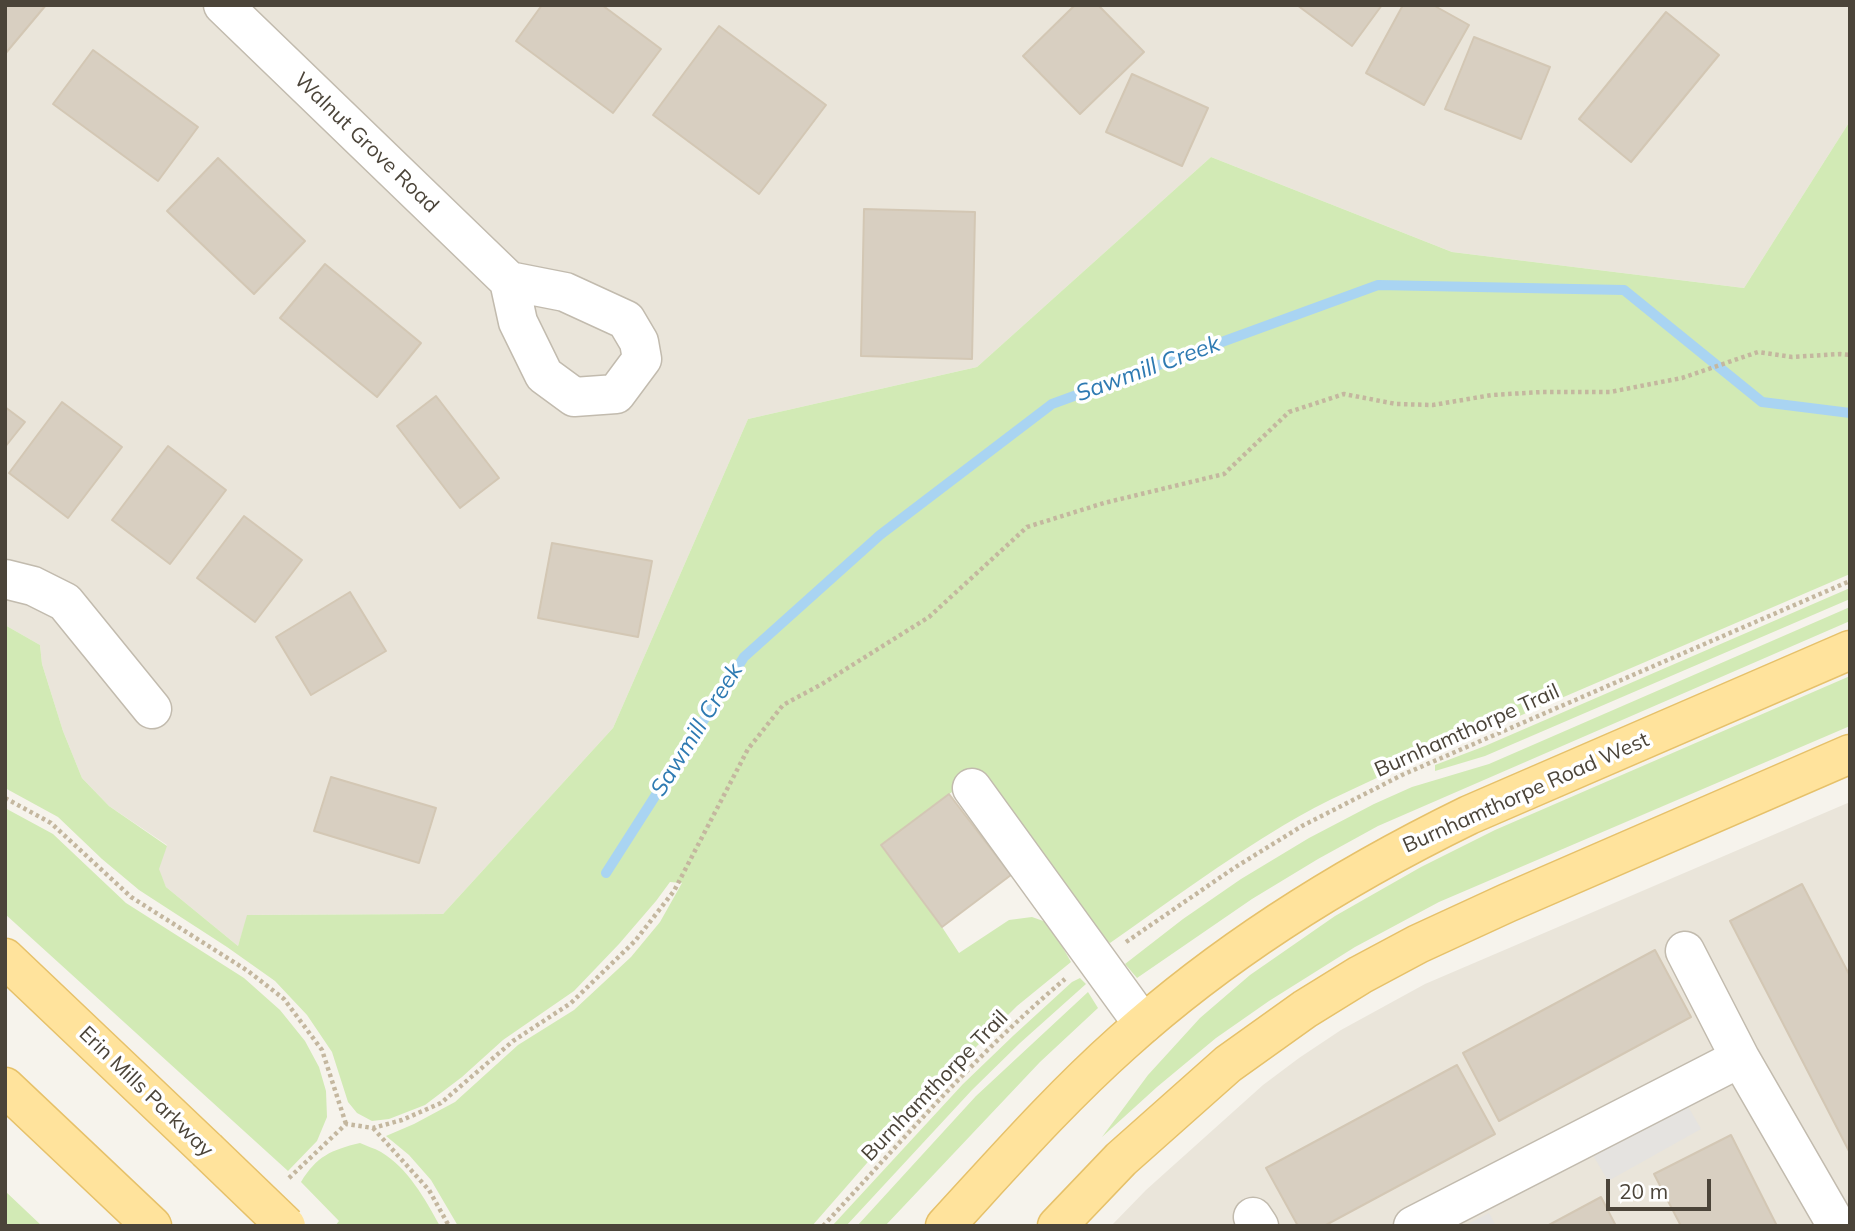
<!DOCTYPE html>
<style>
body{margin:0}
#map{position:relative;width:1855px;height:1231px;overflow:hidden;background:#f6f3ec;font-family:Mulish,sans-serif}
canvas{display:block}
.frame{position:absolute;inset:0;border:7px solid #4b4439;pointer-events:none}
.scale{position:absolute;left:1606px;top:1179px;width:105px;height:32px;box-sizing:border-box;border:4px solid #4b4439;border-top:0;padding-left:9px;font-size:21px;line-height:24px;white-space:nowrap;color:#4b4439;-webkit-text-stroke:5px #fff;paint-order:stroke}
</style>
<div id="map">
<canvas width="1855" height="1231"></canvas>
<div class="frame"></div>
<div class="scale">20 m</div>
</div>
<script>
const ctx = document.querySelector('canvas').getContext('2d');
ctx.lineJoin = 'round';
function paint(path, color) {
  ctx.fillStyle = color;
  ctx.fill(path, 'evenodd');
}
function stroke(path, color, width, dash) {
  ctx.strokeStyle = color;
  ctx.lineWidth = width;
  ctx.lineCap = dash ? 'butt' : 'round';
  ctx.setLineDash(dash || []);
  ctx.stroke(path);
}
function write(font, color, halo, rows, align = 'center') {
  ctx.font = font + ' Mulish,sans-serif';
  ctx.lineWidth = 7;
  ctx.setLineDash([]);
  ctx.textBaseline = 'middle';
  ctx.strokeStyle = halo;
  ctx.fillStyle = color;
  for (const [text, x, y, turn = 0] of rows) {
    ctx.save();
    ctx.translate(x, y);
    ctx.rotate((+turn || 0) * Math.PI / 180);
    ctx.textAlign = isNaN(turn) ? turn : align;
    if (halo) ctx.strokeText(text, 0, 0);
    ctx.fillText(text, 0, 0);
    ctx.restore();
  }
}
paint(new Path2D(`
 M 5,5 L 1850,5 L 1850,121 L 1744,288 L 1452,252 L 1211,157 L 977,367 L 748,419 L 613,728 L 443,914 L 248,915 L 238,946 L 166,887 L 158,869 L 167,845 L 109,806 L 82,778 L 63,731 L 42,664 L 40,645 L 5,625 Z
 M 1850,802 L 1850,1226 L 1111,1226 L 1146,1190 L 1263,1085 L 1299,1058 L 1341,1030 L 1425,984 Z`), '#eae5da');
paint(new Path2D(`
 M 1850,121 L 1850,574 L 1410,763 C 1368,782 1324,801 1284,825 C 1224,861 1167,903 1110,943 L 1100,936 L 981,774 L 949,794 L 881,845 L 942,927 L 959,953 L 1009,920 L 1032,917 L 1049,923 L 1071,962 L 1017,1006 L 915,1108 L 812,1226 L 458,1226 L 431,1180 L 409,1155 L 386,1136 L 414,1124 L 455,1102 L 518,1045 L 574,1010 L 631,957 L 660,922 L 682,883 L 670,882 L 656,901 L 619,944 L 574,991 L 503,1040 L 462,1077 L 425,1105 L 389,1119 L 372,1121 L 357,1113 L 348,1102 L 332,1052 L 307,1015 L 275,981 L 227,947 L 139,890 L 102,859 L 58,817 L 5,788 L 5,625 L 40,645 L 42,664 L 63,731 L 82,778 L 109,806 L 167,846 L 159,869 L 166,887 L 238,946 L 247,915 L 443,914 L 613,728 L 748,419 L 977,367 L 1211,157 L 1452,252 L 1744,288 Z
 M 1850,588 L 1850,599 L 1485,756 L 1435,771 L 1435,765 L 1485,746 Z
 M 1850,607 L 1850,621 L 1378,826 L 1318,859 L 1252,899 L 1137,978 L 1125,964 L 1183,919 L 1241,879 L 1309,838 L 1374,804 L 1412,787 L 1489,764 Z
 M 1850,676 L 1850,726 L 1439,902 L 1355,947 L 1269,1001 L 1216,1038 L 1157,1087 L 1102,1137 L 1148,1075 L 1200,1018 L 1250,975 L 1335,916 L 1421,867 L 1495,830 Z
 M 5,808 L 53,834 L 126,903 L 244,978 L 280,1010 L 305,1041 L 319,1067 L 326,1091 L 327,1117 L 317,1141 L 288,1171 L 5,914 Z
 M 1080,978 L 1086,984 L 1020,1043 L 972,1090 L 846,1226 L 832,1226 L 963,1084 L 1014,1035 L 1072,982 Z
 M 1088,992 L 1098,1008 L 1040,1062 L 885,1226 L 857,1226 L 976,1096 Z
 M 360,1143 C 366,1146 374,1148 381,1152 C 408,1168 425,1199 440,1226 L 335,1226 L 339,1221 L 301,1182 C 317,1156 331,1150 360,1143 Z
 M 5,1191 L 42,1226 L 5,1226 Z`), '#d2eab5');
paint(new Path2D(`
 M 1686,1103 L 1701,1129 L 1608,1181 L 1593,1155 Z
 M 1489,1213 L 1496,1226 L 1464,1226 Z`), '#e5e3e0');
stroke(new Path2D(`
 M 606,873 L 744,657 L 880,535 L 1052,404 L 1378,285 L 1624,290 L 1762,402 L 1850,413`), '#a9d4f2', 10);
const building = new Path2D(`
 M 5,5 L 46,5 L 5,54 Z
 M 542,5 L 602,5 L 661,49 L 613,113 L 516,41 Z
 M 1075,5 L 1098,5 L 1144,52 L 1080,114 L 1023,56 Z
 M 1297,5 L 1382,5 L 1352,46 Z
 M 1403,5 L 1433,5 L 1469,25 L 1424,105 L 1366,73 Z
 M 1666,12 L 1719,55 L 1631,162 L 1579,119 Z
 M 719,26 L 826,105 L 759,194 L 653,115 Z
 M 1474,37 L 1550,67 L 1521,139 L 1445,109 Z
 M 93,50 L 198,127 L 158,181 L 53,104 Z
 M 1132,74 L 1208,108 L 1182,166 L 1106,132 Z
 M 218,158 L 305,241 L 254,294 L 167,211 Z
 M 864,209 L 975,212 L 972,359 L 861,356 Z
 M 325,264 L 421,343 L 377,397 L 280,318 Z
 M 436,396 L 499,478 L 460,508 L 397,426 Z
 M 62,402 L 122,447 L 68,518 L 9,473 Z
 M 5,407 L 25,422 L 5,447 Z
 M 168,446 L 226,490 L 170,564 L 112,520 Z
 M 244,516 L 302,560 L 255,622 L 197,578 Z
 M 552,543 L 652,561 L 638,637 L 538,618 Z
 M 350,592 L 386,651 L 311,695 L 276,637 Z
 M 331,777 L 436,808 L 419,863 L 314,831 Z
 M 949,794 L 1011,875 L 942,927 L 881,845 Z
 M 1802,884 L 1850,976 L 1850,1153 L 1730,921 Z
 M 1655,950 L 1691,1017 L 1499,1121 L 1463,1053 Z
 M 1457,1065 L 1495,1134 L 1324,1226 L 1298,1226 L 1266,1168 Z
 M 1731,1135 L 1777,1226 L 1681,1226 L 1654,1174 Z
 M 1601,1197 L 1616,1226 L 1547,1226 Z`);
paint(building, '#d8cfc1');
stroke(building, '#d3c7b4', 2);
const minor = new Path2D(`
 M 223,5 L 509,281 L 565,292 L 626,320 L 639,342 L 642,359 L 616,394 L 574,397 L 544,375 L 518,322 L 509,281
 M 5,579 L 33,586 L 65,602 L 152,709
 M 972,788 L 1143,1024
 M 1685,951 L 1740,1058
 M 1253,1217 L 1259,1226
 M 1413,1226 L 1740,1058 L 1837,1226`);
const major = new Path2D(`
 M 5,958 L 207,1150
 M 5,1087 L 152,1226
 M 945,1226 C 1003,1163 1059,1099 1123,1042 C 1225,950 1346,875 1469,815 L 1850,650
 M 1057,1226 L 1121,1159 L 1228,1064 L 1305,1009 L 1360,975 L 1418,944 L 1507,903 L 1850,754`);
stroke(minor, '#c2bbae', 41);
stroke(major, '#e6c16a', 41);
stroke(new Path2D(`
 M 5,798 L 51,823 L 131,897 L 248,971 L 284,999 L 322,1050 L 346,1124
 M 1126,942 L 1234,868 L 1302,826 L 1402,775 L 1850,581
 M 373,1128 L 429,1190 L 449,1226
 M 289,1178 L 346,1124 L 373,1128 L 402,1120 L 441,1103 L 513,1041 L 571,1003 L 635,941 L 674,891 L 748,749 L 783,705 L 822,684 L 929,617 L 1027,527 L 1104,503 L 1224,474 L 1289,412 L 1344,394 L 1396,404 L 1433,405 L 1492,395 L 1542,392 L 1610,392 L 1682,378 L 1758,352 L 1792,357 L 1840,354 L 1850,355
 M 823,1226 C 901,1142 977,1053 1065,979`), '#c4b79f', 4.5, [3.5, 3.5]);
stroke(minor, '#fff', 38);
stroke(major, '#ffe39c', 38);
const majorBridge = new Path2D(`
 M 207,1150 L 286,1226`);
stroke(majorBridge, '#e6c16a', 41, []);
stroke(majorBridge, '#ffe39c', 38);
write('21px', '#4b4439', '#fff', [
 ["Walnut Grove Road",366,143,44],
 ["Burnhamthorpe Trail",1467,731,-24],
 ["Burnhamthorpe Road West",1526,793,-24],
 ["Burnhamthorpe Trail",935,1086,-46],
 ["Erin Mills Parkway",146,1092,44]
]);
write('italic 23px', '#2e7ab2', '#fff', [
 ["Sawmill Creek",1148,369,-20],
 ["Sawmill Creek",697,730,-58]
]);
</script>
